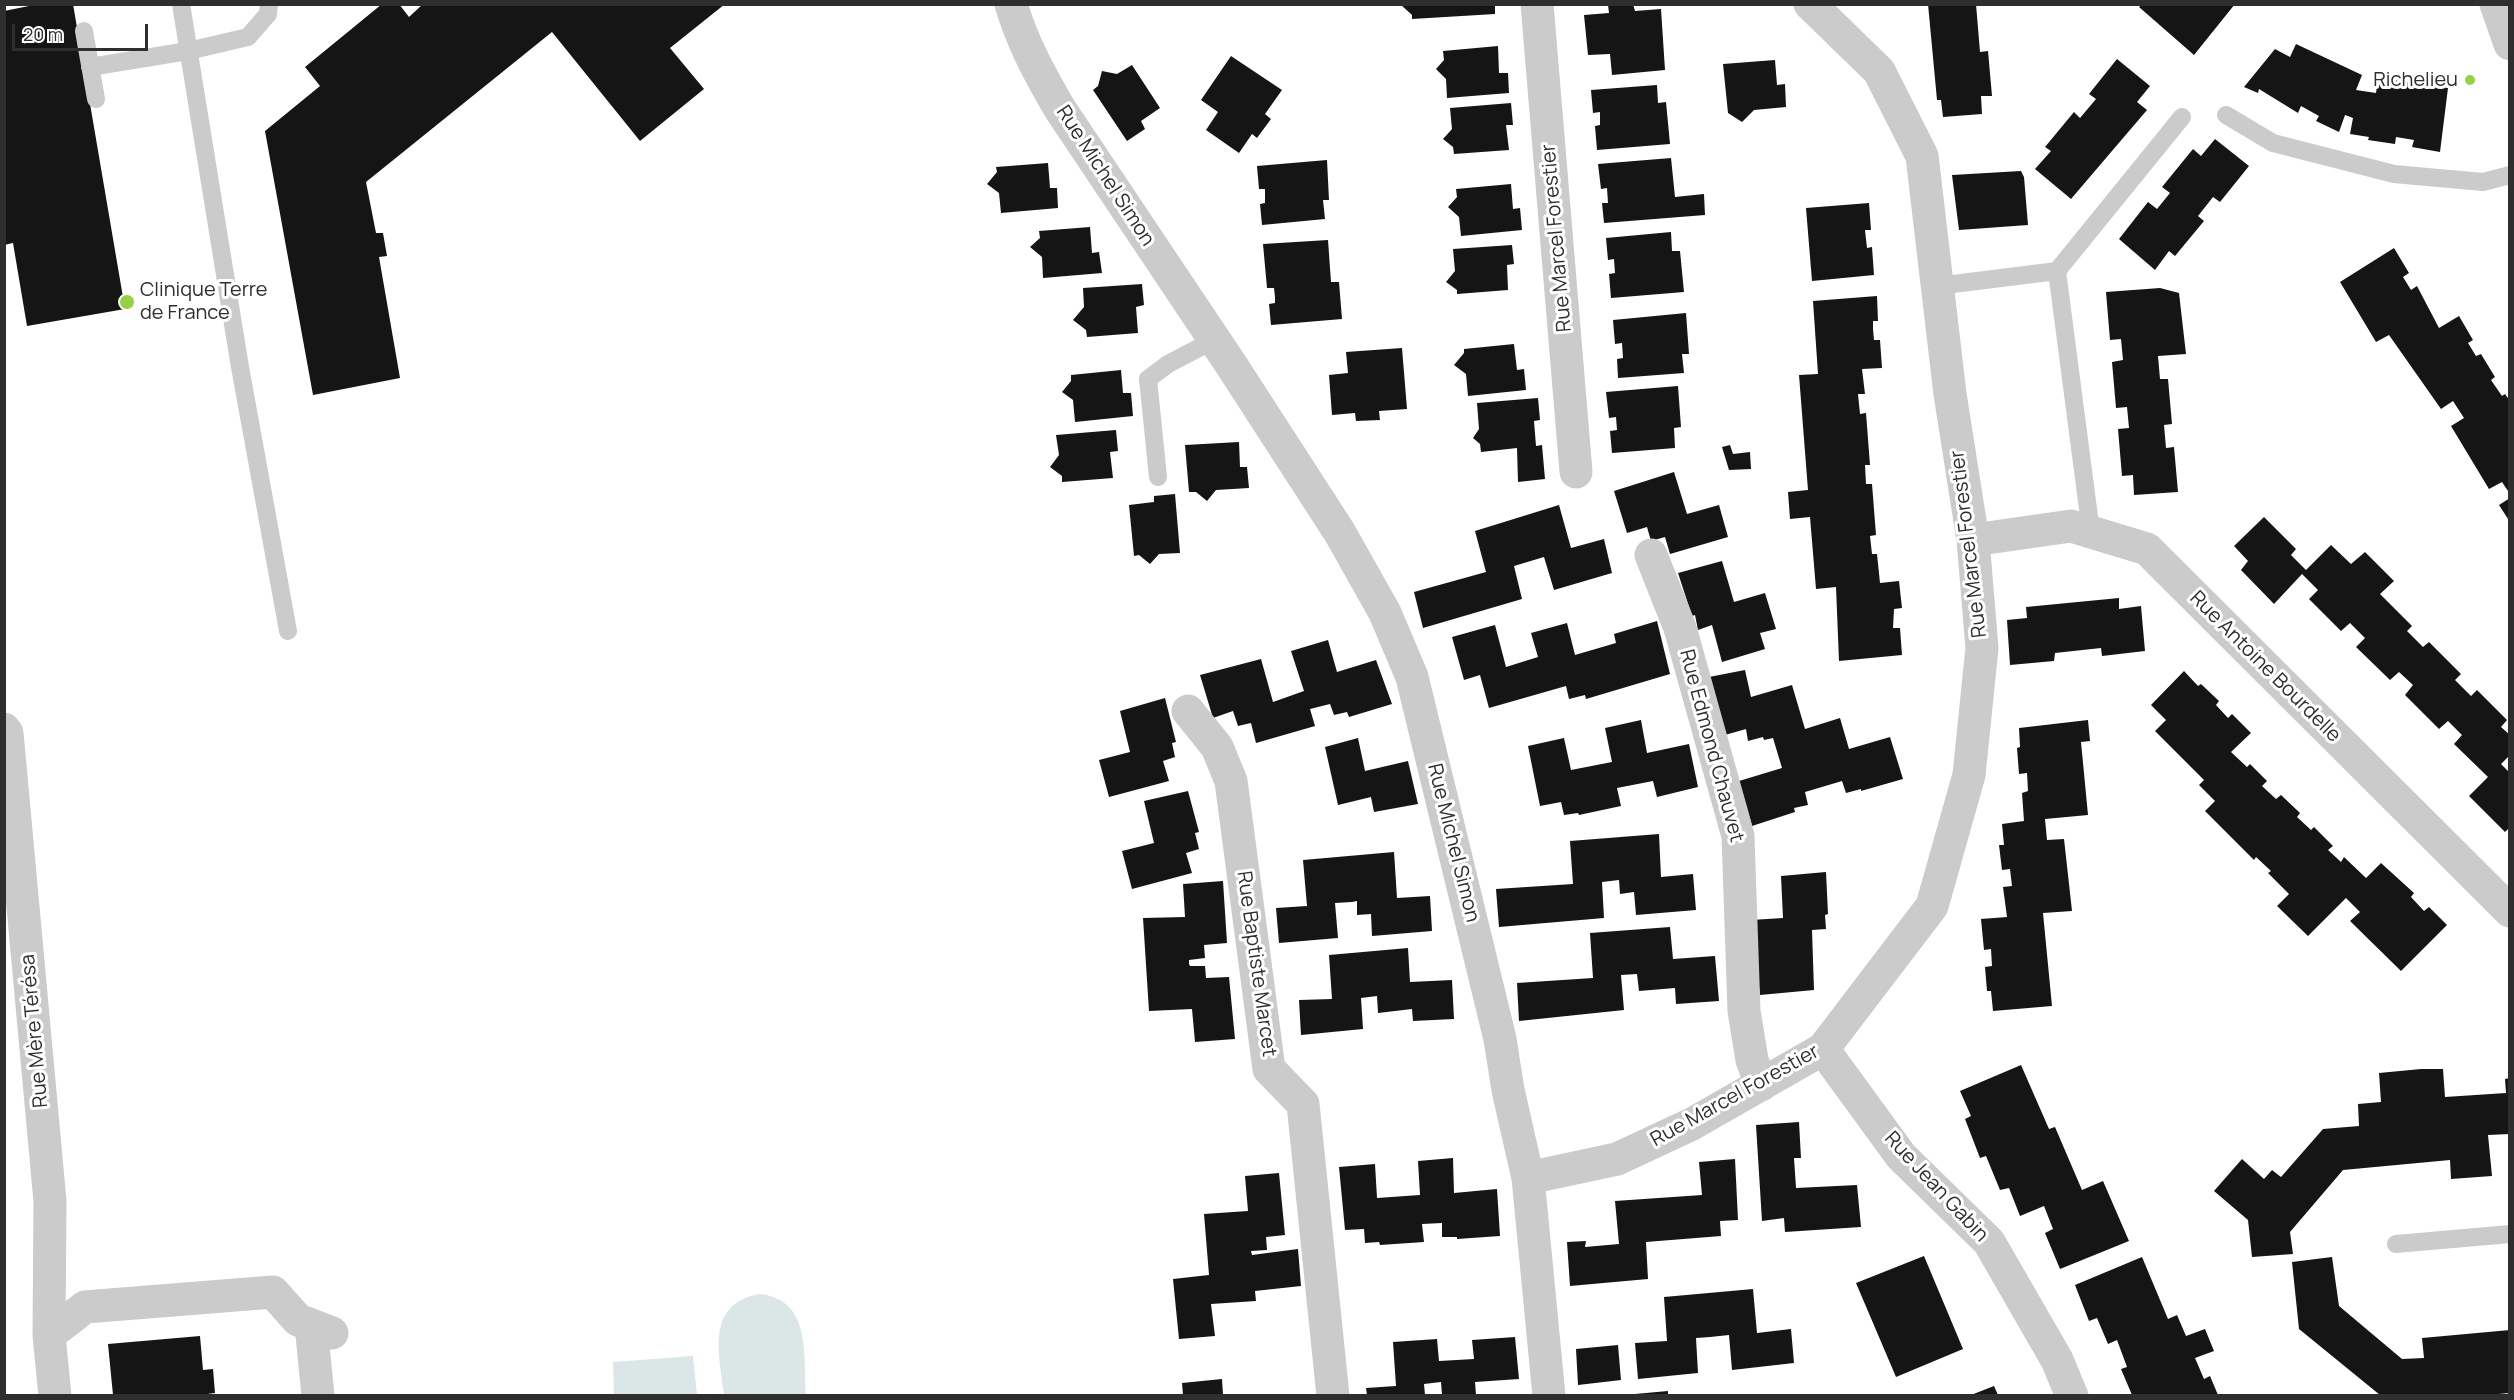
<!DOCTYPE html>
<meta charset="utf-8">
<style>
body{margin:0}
#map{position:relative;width:2514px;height:1400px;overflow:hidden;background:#fff;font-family:Manrope,sans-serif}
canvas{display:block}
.frame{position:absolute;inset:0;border:6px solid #2e2e2e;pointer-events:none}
.scale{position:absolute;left:12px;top:24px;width:136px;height:27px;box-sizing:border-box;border:3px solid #2e2e2e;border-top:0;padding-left:8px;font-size:18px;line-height:21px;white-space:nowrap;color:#2e2e2e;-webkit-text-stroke:4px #fff;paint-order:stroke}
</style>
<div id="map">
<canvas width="2514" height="1400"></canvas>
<div class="frame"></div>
<div class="scale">20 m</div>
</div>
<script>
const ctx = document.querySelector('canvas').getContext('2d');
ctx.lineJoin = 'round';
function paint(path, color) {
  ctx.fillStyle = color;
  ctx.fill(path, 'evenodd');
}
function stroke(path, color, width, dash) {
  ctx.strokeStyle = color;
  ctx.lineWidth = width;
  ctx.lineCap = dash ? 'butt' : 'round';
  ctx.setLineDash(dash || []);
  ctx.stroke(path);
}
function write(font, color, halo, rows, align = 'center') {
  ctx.font = font + ' Manrope,sans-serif';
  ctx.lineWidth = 6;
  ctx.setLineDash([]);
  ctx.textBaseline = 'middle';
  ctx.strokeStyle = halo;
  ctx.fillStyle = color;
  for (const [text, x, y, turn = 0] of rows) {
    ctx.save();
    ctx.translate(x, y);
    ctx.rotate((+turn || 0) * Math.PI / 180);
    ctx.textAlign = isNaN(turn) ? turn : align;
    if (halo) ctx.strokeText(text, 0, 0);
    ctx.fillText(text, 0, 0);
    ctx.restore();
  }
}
paint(new Path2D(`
 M 759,1294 C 812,1299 803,1355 806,1395 L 724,1395 C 720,1355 704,1305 759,1294 Z
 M 693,1356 L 697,1395 L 614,1395 L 613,1362 Z`), '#dae7e6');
paint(new Path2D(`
 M 39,4 L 73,4 L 125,309 L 27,326 L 13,243 L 4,245 L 4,11 Z
 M 382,4 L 399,4 L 409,17 L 423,4 L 725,4 L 670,48 L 704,89 L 640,141 L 552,32 L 366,182 L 376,233 L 383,233 L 387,256 L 379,257 L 400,378 L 313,395 L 265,131 L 320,86 L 305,67 Z
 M 1400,4 L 1495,4 L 1495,14 L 1412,19 L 1412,15 Z
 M 1633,4 L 1635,11 L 1661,9 L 1665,70 L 1612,75 L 1610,54 L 1588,55 L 1584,15 L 1609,13 L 1608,5 Z
 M 1928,4 L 1976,4 L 1980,52 L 1988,51 L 1992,96 L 1981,96 L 1982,114 L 1943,117 L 1941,100 L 1937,100 Z
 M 2142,4 L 2235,4 L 2194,55 L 2139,7 Z
 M 2296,44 L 2362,75 L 2356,90 L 2376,93 L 2378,78 L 2448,88 L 2440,152 L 2412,147 L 2414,140 L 2396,137 L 2395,144 L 2368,140 L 2369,137 L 2350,134 L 2353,118 L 2345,115 L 2339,132 L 2316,121 L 2319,116 L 2301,106 L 2298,113 L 2259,89 L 2258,93 L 2244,87 L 2275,49 L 2290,57 Z
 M 1498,46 L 1499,73 L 1508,73 L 1509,93 L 1447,98 L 1446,79 L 1436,69 L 1444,60 L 1443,51 Z
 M 1231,56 L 1282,90 L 1265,114 L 1271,119 L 1257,138 L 1252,134 L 1239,153 L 1206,130 L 1218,112 L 1201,100 Z
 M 2117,59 L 2150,86 L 2137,102 L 2147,110 L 2071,199 L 2035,169 L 2051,151 L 2045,147 L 2074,112 L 2080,118 L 2096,99 L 2089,94 Z
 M 1775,60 L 1777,85 L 1785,84 L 1786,107 L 1754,110 L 1742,122 L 1728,113 L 1723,64 Z
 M 1132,65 L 1160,108 L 1141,121 L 1145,129 L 1127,141 L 1093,90 L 1098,86 L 1102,71 L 1117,74 Z
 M 1657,85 L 1658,103 L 1666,102 L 1670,144 L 1597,150 L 1595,126 L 1600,125 L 1600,112 L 1593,113 L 1591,90 Z
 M 1511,103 L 1513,125 L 1506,125 L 1509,150 L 1454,154 L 1453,147 L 1443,139 L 1452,129 L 1450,108 Z
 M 2215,139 L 2249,166 L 2220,202 L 2213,197 L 2198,216 L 2204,221 L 2175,256 L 2169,251 L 2155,270 L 2119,239 L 2148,202 L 2157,209 L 2170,193 L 2162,187 L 2193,149 L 2201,156 Z
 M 1671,158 L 1675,197 L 1704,194 L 1705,215 L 1604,223 L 1602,203 L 1608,203 L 1607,188 L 1601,189 L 1598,164 Z
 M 1327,160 L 1329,200 L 1323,200 L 1325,219 L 1262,225 L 1260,204 L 1265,203 L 1265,189 L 1259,189 L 1257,166 Z
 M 1048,163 L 1050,188 L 1057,188 L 1058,208 L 1001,213 L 999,193 L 987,184 L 997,172 L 996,167 Z
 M 2021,171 L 2024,177 L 2028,225 L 1959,230 L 1952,175 Z
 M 1511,184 L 1513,209 L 1520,208 L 1522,230 L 1461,236 L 1459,217 L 1448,207 L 1457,197 L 1456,189 Z
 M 1869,203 L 1871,230 L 1865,230 L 1867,248 L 1872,247 L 1874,275 L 1812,281 L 1806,208 Z
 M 1090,227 L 1092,253 L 1099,252 L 1102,273 L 1043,278 L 1042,257 L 1030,247 L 1040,238 L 1039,231 Z
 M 1671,232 L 1672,251 L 1680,251 L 1684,292 L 1611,298 L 1609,274 L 1615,273 L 1614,259 L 1608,260 L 1606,238 Z
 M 1328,240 L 1331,282 L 1339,282 L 1342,319 L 1271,325 L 1269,304 L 1275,303 L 1275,297 L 1274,288 L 1267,288 L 1263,244 Z
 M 1512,245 L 1514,264 L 1507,265 L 1508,290 L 1457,294 L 1457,290 L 1446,282 L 1455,271 L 1453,249 Z
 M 2394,248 L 2409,273 L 2403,277 L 2411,290 L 2417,286 L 2439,328 L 2459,316 L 2473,340 L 2468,343 L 2476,356 L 2481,354 L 2495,377 L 2491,380 L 2502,396 L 2505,394 L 2510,401 L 2510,494 L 2502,482 L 2489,489 L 2451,426 L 2464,418 L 2453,401 L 2441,409 L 2389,335 L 2376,342 L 2340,282 Z
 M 1142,284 L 1144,305 L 1136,307 L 1138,333 L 1087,337 L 1086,330 L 1073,320 L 1084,307 L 1083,288 Z
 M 2160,288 L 2179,293 L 2186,354 L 2158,356 L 2160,379 L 2168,379 L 2172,424 L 2164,425 L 2166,448 L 2174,447 L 2178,492 L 2134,495 L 2133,475 L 2122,476 L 2118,429 L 2129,428 L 2127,407 L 2116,408 L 2112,362 L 2123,360 L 2121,339 L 2110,340 L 2106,292 Z
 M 1877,296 L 1878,321 L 1873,321 L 1873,329 L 1874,340 L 1880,340 L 1882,368 L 1862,369 L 1865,394 L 1858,394 L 1860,414 L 1866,413 L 1870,465 L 1865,465 L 1866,484 L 1872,484 L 1876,535 L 1870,536 L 1872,554 L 1877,554 L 1880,583 L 1899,581 L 1902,608 L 1894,609 L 1893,628 L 1900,628 L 1902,655 L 1839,661 L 1836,587 L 1816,589 L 1810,517 L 1790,519 L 1788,492 L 1808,490 L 1799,375 L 1818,374 L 1813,301 Z
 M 1686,313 L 1689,354 L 1682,354 L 1684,373 L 1618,378 L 1617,359 L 1623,358 L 1622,343 L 1615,344 L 1613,320 Z
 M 1514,344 L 1517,370 L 1524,369 L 1526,390 L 1468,396 L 1466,374 L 1454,365 L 1464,353 L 1464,349 Z
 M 1402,348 L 1407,409 L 1379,411 L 1380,420 L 1356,421 L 1355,413 L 1332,415 L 1329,375 L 1348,373 L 1346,352 Z
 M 1121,370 L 1123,393 L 1131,393 L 1133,416 L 1075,422 L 1073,400 L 1062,392 L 1071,381 L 1071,375 Z
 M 1678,386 L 1681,427 L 1674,428 L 1675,448 L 1612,453 L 1610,431 L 1617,430 L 1616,417 L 1609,418 L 1606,392 Z
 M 1538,398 L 1540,420 L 1534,421 L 1536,446 L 1542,445 L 1545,479 L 1518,482 L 1517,448 L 1481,452 L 1480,444 L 1473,438 L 1479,429 L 1477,403 Z
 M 1116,430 L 1118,451 L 1110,452 L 1113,478 L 1062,482 L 1062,476 L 1050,467 L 1059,455 L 1056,435 Z
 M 1239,442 L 1240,467 L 1247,467 L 1249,488 L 1216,490 L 1207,501 L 1196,492 L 1189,492 L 1185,445 Z
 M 1730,445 L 1733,454 L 1750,452 L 1751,469 L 1729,470 L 1722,447 Z
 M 1674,472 L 1687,514 L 1719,505 L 1728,537 L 1670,554 L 1665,537 L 1651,541 L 1647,527 L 1627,533 L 1614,491 Z
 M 1175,494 L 1180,553 L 1159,554 L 1150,564 L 1139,555 L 1134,556 L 1129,505 L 1154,502 L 1154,496 Z
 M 2510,498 L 2510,522 L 2499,505 Z
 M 1559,505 L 1571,548 L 1604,539 L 1612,573 L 1554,590 L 1544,557 L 1514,566 L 1522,599 L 1423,628 L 1414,592 L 1486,572 L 1475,531 Z
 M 2264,517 L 2296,549 L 2291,555 L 2306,570 L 2331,545 L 2351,564 L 2365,552 L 2394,581 L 2380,594 L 2412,626 L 2407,631 L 2423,647 L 2429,642 L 2461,674 L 2455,680 L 2471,696 L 2477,690 L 2507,720 L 2501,727 L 2510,735 L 2510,755 L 2501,764 L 2510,773 L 2510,827 L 2505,832 L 2469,796 L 2488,777 L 2454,744 L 2462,735 L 2448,721 L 2439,729 L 2405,695 L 2413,685 L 2399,672 L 2390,680 L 2356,647 L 2365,638 L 2350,623 L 2341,631 L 2309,599 L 2318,590 L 2302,574 L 2274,604 L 2241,570 L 2248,561 L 2234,546 Z
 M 1722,561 L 1734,602 L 1765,593 L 1776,629 L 1760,633 L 1765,649 L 1722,662 L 1712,625 L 1698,630 L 1695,615 L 1692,616 L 1678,573 Z
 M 2119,598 L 2119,609 L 2141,606 L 2145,651 L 2102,656 L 2101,648 L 2055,653 L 2054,661 L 2010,665 L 2007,620 L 2027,618 L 2026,607 Z
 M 1657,621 L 1670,674 L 1586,699 L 1585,695 L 1569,699 L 1566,686 L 1489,708 L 1480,675 L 1464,680 L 1452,637 L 1495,625 L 1506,667 L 1538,657 L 1531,633 L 1567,623 L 1575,655 L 1616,643 L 1614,634 Z
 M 1328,640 L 1337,672 L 1376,660 L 1392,704 L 1349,717 L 1347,712 L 1334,715 L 1330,704 L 1310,709 L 1315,726 L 1256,743 L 1251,723 L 1238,726 L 1233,711 L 1213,718 L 1200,675 L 1261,659 L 1273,702 L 1304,691 L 1291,651 Z
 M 1745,670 L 1751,697 L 1792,685 L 1805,729 L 1840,718 L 1849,749 L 1890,737 L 1903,779 L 1861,791 L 1861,789 L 1846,793 L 1842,781 L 1805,792 L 1808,805 L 1794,808 L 1795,812 L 1752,826 L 1739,781 L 1782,768 L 1773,738 L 1764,740 L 1763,737 L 1748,741 L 1746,729 L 1725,735 L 1709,677 Z
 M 2184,671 L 2198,686 L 2201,684 L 2219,701 L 2216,705 L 2228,718 L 2232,714 L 2251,733 L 2231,752 L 2247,767 L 2250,764 L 2267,781 L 2262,786 L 2276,799 L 2281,795 L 2300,813 L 2297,817 L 2311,830 L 2314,827 L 2333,846 L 2328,850 L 2341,862 L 2344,857 L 2366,878 L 2381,863 L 2414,893 L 2411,897 L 2424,911 L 2429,907 L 2447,925 L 2401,971 L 2350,921 L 2360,912 L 2346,898 L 2308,936 L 2277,906 L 2289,894 L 2268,873 L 2271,871 L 2256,857 L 2254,860 L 2205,811 L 2215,801 L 2199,785 L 2204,780 L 2155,731 L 2166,720 L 2151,705 Z
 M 1165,698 L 1176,742 L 1172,743 L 1175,757 L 1163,761 L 1169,781 L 1109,797 L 1099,760 L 1130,752 L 1120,711 Z
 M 1641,720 L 1647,753 L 1689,744 L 1698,787 L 1657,797 L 1653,781 L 1617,788 L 1621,806 L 1579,815 L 1578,813 L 1564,815 L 1561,802 L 1540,806 L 1528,746 L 1564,738 L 1571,770 L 1612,762 L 1605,728 Z
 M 2088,720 L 2090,741 L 2081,742 L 2088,815 L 2045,819 L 2047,840 L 2064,839 L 2072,911 L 2043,913 L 2052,1006 L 1993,1011 L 1991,991 L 1987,991 L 1985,967 L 1992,966 L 1991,949 L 1984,950 L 1981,919 L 2007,917 L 2003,887 L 2012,886 L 2010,869 L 2002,870 L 1999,845 L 2004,845 L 2002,824 L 2024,821 L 2022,793 L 2028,791 L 2027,773 L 2019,774 L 2017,748 L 2020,747 L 2019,728 Z
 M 1358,738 L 1365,771 L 1408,761 L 1418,804 L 1374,812 L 1371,797 L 1338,805 L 1325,747 Z
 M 1188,791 L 1199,832 L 1195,833 L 1199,849 L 1186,853 L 1192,873 L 1132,889 L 1122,851 L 1154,843 L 1144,801 Z
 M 1659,834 L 1661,877 L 1693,874 L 1696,910 L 1636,915 L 1634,892 L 1620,894 L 1619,880 L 1602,882 L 1604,918 L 1499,927 L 1496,889 L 1573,884 L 1570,841 Z
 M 1394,852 L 1397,898 L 1430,896 L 1432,931 L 1372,936 L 1371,914 L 1357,915 L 1357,901 L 1352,902 L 1335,903 L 1338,938 L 1279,943 L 1276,908 L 1307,906 L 1303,860 Z
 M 1826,872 L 1828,914 L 1825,915 L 1826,929 L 1812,930 L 1814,990 L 1760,995 L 1751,920 L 1783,918 L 1781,876 Z
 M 1223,881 L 1227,943 L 1204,945 L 1205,958 L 1189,960 L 1189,964 L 1190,966 L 1205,966 L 1206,978 L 1229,977 L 1235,1039 L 1195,1042 L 1192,1009 L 1149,1011 L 1143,918 L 1185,917 L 1183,884 Z
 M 1670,927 L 1673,959 L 1715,956 L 1719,1001 L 1676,1004 L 1675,988 L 1639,991 L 1637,974 L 1621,975 L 1624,1010 L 1519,1021 L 1517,983 L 1593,978 L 1590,933 Z
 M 1408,948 L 1410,982 L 1452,980 L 1454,1019 L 1413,1021 L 1412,1009 L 1378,1013 L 1377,996 L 1361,998 L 1363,1029 L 1301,1035 L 1299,1000 L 1332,999 L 1329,955 Z
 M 2021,1065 L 2049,1129 L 2055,1127 L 2082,1190 L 2103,1181 L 2129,1241 L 2060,1269 L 2045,1233 L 2053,1229 L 2044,1206 L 2020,1216 L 2009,1188 L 2000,1190 L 1986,1156 L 1980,1158 L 1965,1119 L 1971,1116 L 1960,1091 Z
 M 2421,1069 L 2443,1069 L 2445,1097 L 2506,1093 L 2505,1079 L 2510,1078 L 2510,1134 L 2488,1135 L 2492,1176 L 2451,1179 L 2450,1160 L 2343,1170 L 2290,1232 L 2293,1254 L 2252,1257 L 2248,1220 L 2214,1191 L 2242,1159 L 2264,1179 L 2272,1170 L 2281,1177 L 2323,1129 L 2359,1126 L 2358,1104 L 2381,1102 L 2379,1073 Z
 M 1799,1122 L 1801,1158 L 1794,1158 L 1796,1188 L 1857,1185 L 1861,1227 L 1785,1232 L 1784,1218 L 1762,1221 L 1756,1125 Z
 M 1453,1158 L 1454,1193 L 1497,1189 L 1500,1236 L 1457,1239 L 1457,1237 L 1442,1237 L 1442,1223 L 1422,1224 L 1424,1242 L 1380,1245 L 1379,1242 L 1365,1243 L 1364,1229 L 1345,1230 L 1339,1167 L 1375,1164 L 1377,1198 L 1420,1195 L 1418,1161 Z
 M 1735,1159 L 1738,1220 L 1720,1221 L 1721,1236 L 1646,1242 L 1648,1279 L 1570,1286 L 1567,1242 L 1586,1241 L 1585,1247 L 1619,1244 L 1615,1201 L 1702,1195 L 1699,1162 Z
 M 1279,1173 L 1285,1235 L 1266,1237 L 1267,1250 L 1251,1251 L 1252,1255 L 1298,1249 L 1301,1286 L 1255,1291 L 1256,1301 L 1211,1304 L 1215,1336 L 1179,1339 L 1173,1279 L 1209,1275 L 1204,1214 L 1248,1211 L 1245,1176 Z
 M 1924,1256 L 1963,1349 L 1896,1377 L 1856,1283 Z
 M 2142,1257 L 2168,1319 L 2177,1315 L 2186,1336 L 2205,1329 L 2214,1351 L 2195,1358 L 2204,1379 L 2210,1376 L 2218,1395 L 2132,1395 L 2121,1369 L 2127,1367 L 2117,1340 L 2108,1344 L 2097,1318 L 2089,1321 L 2075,1285 Z
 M 2332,1257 L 2339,1306 L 2402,1359 L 2424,1358 L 2422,1338 L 2510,1330 L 2510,1393 L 2487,1395 L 2380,1395 L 2299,1329 L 2292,1262 Z
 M 1753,1289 L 1757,1333 L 1791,1329 L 1794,1363 L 1732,1370 L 1729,1335 L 1710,1337 L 1696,1338 L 1698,1373 L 1638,1379 L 1635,1343 L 1667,1341 L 1664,1297 Z
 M 200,1336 L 203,1370 L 213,1369 L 215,1393 L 200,1395 L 113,1395 L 108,1344 Z
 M 1515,1337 L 1519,1379 L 1475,1382 L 1476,1395 L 1442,1395 L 1441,1382 L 1424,1384 L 1425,1395 L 1367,1395 L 1366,1388 L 1396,1386 L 1393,1342 L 1437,1339 L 1439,1361 L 1474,1359 L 1472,1340 Z
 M 1618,1345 L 1621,1380 L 1578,1385 L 1576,1349 Z
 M 1222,1379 L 1223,1395 L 1183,1395 L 1182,1383 Z
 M 1994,1386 L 1998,1395 L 1971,1395 Z
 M 1668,1391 L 1668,1395 L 1635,1395 L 1635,1394 Z`), '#151515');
stroke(new Path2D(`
 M 181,4 L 240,367 L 288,631
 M 84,31 L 96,99
 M 90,67 L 188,51 L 248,37 L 268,14 L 269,4
 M 2226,115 L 2273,143 L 2394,174 L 2483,182 L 2510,175
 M 2057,271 L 2091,532
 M 1937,286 L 2057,271 L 2182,117
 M 1158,477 L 1148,379 L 1168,364 L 1214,340
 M 2396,1244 L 2510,1234`), '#cbcbcb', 18);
stroke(new Path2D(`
 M 1011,4 C 1022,42 1040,75 1060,109 L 1232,366 L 1340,533 L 1385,613 L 1412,677 L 1500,1039 L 1508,1090 L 1528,1178 L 1549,1396
 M 1537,4 L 1576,472
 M 2496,4 L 2510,44
 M 1973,540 L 2071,526 L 2147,549 L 2510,911
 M 1651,555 L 1680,628 L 1738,836 L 1744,1011 L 1752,1060 L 1761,1085
 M 1188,711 L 1217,747 L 1231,781 L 1269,1069 L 1303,1104 L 1333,1396
 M 4,729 L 7,733 L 50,1201 L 49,1335
 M 1823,1049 L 1901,1156 L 1989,1242 L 2057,1360 L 2072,1396
 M 1528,1178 L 1617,1159 L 1692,1124 L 1823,1049 L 1932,906 L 1969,775 L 1982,648 L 1973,540 L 1950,394 L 1922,156 L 1879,71 L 1810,4
 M 311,1325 L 318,1396
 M 55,1396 L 49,1335 L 85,1307 L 273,1292 L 298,1320 L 332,1333`), '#cbcbcb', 33);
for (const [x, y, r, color] of [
 [2470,80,6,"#96d243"],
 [127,302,8,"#96d243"]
]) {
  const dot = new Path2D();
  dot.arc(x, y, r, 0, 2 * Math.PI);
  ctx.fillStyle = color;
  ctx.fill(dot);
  stroke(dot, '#fff', 2);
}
write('20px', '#2e2e2e', '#fff', [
 ["Richelieu",2458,80],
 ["Clinique Terre",140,290,"left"],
 ["de France",140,313,"left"]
], 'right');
write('20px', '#2e2e2e', '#fff', [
 ["Rue Michel Simon",1105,176,57],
 ["Rue Marcel Forestier",1557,238,-95],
 ["Rue Marcel Forestier",1969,544,-97],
 ["Rue Antoine Bourdelle",2265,667,45],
 ["Rue Edmond Chauvet",1711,746,75],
 ["Rue Michel Simon",1453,843,76],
 ["Rue Baptiste Marcet",1256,964,82],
 ["Rue Mère Térésa",35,1031,-95],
 ["Rue Marcel Forestier",1735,1096,-29],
 ["Rue Jean Gabin",1936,1187,47]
]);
</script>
